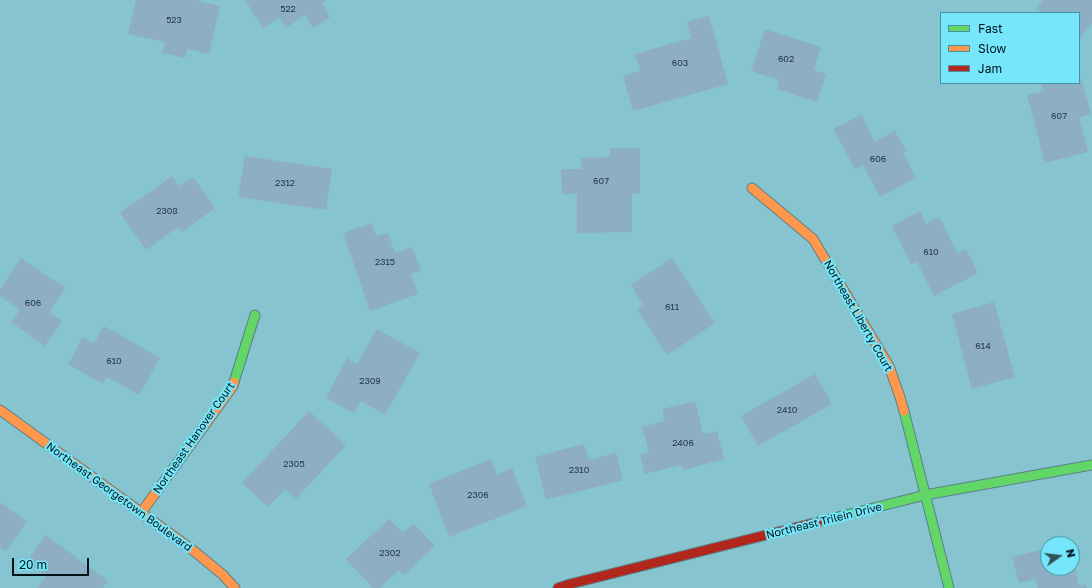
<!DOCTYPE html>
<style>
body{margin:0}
#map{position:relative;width:1092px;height:588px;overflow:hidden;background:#86c4cf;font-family:"Golos Text",sans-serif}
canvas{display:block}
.legend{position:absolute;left:940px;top:12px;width:140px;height:72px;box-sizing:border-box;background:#75e6fb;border:1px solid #4692a1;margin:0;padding:5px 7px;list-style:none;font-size:12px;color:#001419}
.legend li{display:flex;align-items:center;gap:8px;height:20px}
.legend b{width:20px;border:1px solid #4692a1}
.north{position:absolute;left:1040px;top:536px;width:40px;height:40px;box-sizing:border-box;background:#75e6fb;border:1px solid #4692a1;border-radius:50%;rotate:76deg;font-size:11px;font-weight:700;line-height:16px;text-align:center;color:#001419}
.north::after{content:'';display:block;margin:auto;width:14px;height:18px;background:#2f5259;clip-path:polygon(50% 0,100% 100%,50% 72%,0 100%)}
.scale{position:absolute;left:12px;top:558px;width:77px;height:18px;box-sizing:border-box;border:2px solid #001419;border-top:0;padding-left:5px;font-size:12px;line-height:14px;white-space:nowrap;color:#001419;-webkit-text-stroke:3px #75e6fb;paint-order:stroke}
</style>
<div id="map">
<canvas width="1092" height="588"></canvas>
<ul class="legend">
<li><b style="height:5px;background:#63d668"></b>Fast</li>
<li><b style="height:5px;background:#ff974d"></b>Slow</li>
<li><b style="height:5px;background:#b3261e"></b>Jam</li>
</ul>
<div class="north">N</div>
<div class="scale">20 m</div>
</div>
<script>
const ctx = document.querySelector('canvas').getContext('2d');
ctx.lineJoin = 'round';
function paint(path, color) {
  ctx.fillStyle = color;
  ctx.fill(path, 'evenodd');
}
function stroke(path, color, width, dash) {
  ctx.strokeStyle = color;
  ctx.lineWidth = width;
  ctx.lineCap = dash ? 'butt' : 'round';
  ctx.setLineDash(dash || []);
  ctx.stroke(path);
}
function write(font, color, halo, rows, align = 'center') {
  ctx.font = font + ' "Golos Text",sans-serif';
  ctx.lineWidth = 4;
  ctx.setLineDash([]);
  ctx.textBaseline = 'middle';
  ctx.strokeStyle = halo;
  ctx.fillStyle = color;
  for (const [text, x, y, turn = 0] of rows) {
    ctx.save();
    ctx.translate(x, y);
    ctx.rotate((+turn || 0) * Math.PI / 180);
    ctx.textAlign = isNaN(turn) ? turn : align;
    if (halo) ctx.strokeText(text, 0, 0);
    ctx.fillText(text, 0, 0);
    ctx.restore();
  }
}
paint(new Path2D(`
 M 136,0 L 195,0 L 220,6 L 209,54 L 187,49 L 185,58 L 162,53 L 165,42 L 128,34 Z
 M 245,0 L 327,0 L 322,3 L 330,17 L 313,28 L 305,15 L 286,28 L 280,18 L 263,28 Z
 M 1043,0 L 1092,0 L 1092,23 L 1079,39 L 1079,13 L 1042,13 L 1036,8 Z
 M 709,16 L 728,84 L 633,111 L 623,76 L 640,71 L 635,54 L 691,38 L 687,22 Z
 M 765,29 L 821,47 L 814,70 L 826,74 L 817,102 L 777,89 L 779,80 L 751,71 Z
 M 1079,72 L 1091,114 L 1079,117 L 1088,152 L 1045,163 L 1027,95 L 1044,91 L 1041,83 L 1079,83 Z
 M 861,115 L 875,142 L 895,131 L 906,151 L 903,153 L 916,178 L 880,197 L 863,165 L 855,169 L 833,129 Z
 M 610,148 L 640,148 L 640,193 L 632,194 L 632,232 L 577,233 L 577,194 L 562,194 L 561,169 L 581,169 L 581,158 L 610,157 Z
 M 245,156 L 332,169 L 326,210 L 238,197 Z
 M 172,176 L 179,186 L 193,177 L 215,208 L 182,232 L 178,227 L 146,250 L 120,213 Z
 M 920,211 L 926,224 L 939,217 L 958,254 L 966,249 L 978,273 L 934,296 L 917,262 L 911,264 L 892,226 Z
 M 372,223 L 376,236 L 388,233 L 395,253 L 412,247 L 421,271 L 411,274 L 418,294 L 370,311 L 343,233 Z
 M 21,258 L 65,288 L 49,313 L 62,321 L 45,346 L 11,322 L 20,310 L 0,296 L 0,289 Z
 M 672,258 L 715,323 L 667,355 L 637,309 L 643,305 L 631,285 Z
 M 994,302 L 1015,377 L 972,389 L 952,314 Z
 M 104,326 L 160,358 L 139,395 L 107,377 L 103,384 L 68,364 L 83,337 L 94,343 Z
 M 377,329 L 420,353 L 385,415 L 361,401 L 354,413 L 326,398 L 347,358 L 357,364 Z
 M 815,374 L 832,404 L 758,446 L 741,416 Z
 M 695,401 L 703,434 L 717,431 L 724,459 L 683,470 L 682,465 L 645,474 L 640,454 L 649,452 L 642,427 L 665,421 L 662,409 Z
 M 309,411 L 346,445 L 296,499 L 285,489 L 268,507 L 242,483 Z
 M 584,444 L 589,460 L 616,453 L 623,480 L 546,500 L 535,457 Z
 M 491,459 L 497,475 L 512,468 L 527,506 L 449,537 L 429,484 Z
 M 0,502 L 27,522 L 6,551 L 0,547 Z
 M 389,519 L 403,533 L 414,524 L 435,546 L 404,575 L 399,570 L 380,588 L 373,588 L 346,559 Z
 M 46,535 L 108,581 L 103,588 L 37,588 L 46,576 L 27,562 Z
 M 1048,548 L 1048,568 L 1072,568 L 1073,558 L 1079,586 L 1086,584 L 1087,588 L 1038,588 L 1035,579 L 1019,583 L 1012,557 Z`), '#8eaec5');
const fast = new Path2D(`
 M 234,382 L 255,315
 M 904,411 L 949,588
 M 818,522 L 925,495 L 1092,465`);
const slow = new Path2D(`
 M 752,188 L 813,239 L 889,366 L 900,397 L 904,411
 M 0,410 L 194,551 L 222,574 L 235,588
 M 141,513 L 233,386 L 234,382`);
const jam = new Path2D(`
 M 558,588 L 570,584 L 818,522`);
stroke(fast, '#5a8189', 11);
stroke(slow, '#5a8189', 11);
stroke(jam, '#5a8189', 11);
stroke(fast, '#63d668', 9);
stroke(slow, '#ff974d', 9);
stroke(jam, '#b3261e', 9);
write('9px', '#243a44', null, [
 ["522",288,9],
 ["523",174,20],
 ["602",786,59],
 ["603",680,63],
 ["607",1059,116],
 ["606",878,159],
 ["607",601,181],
 ["2312",285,183],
 ["2308",167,211],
 ["610",931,252],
 ["2315",385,262],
 ["606",33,303],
 ["611",672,307],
 ["614",983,346],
 ["610",114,361],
 ["2309",370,381],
 ["2410",787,410],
 ["2406",683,443],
 ["2305",294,464],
 ["2310",579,470],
 ["2306",478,495],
 ["2302",390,553]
]);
write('11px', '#001419', '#75e6fb', [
 ["Northeast Liberty Court",858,316,60],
 ["Northeast Hanover Court",194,438,-55],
 ["Northeast Georgetown Boulevard",119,497,36],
 ["Northeast Trilein Drive",824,521,-14]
]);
</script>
